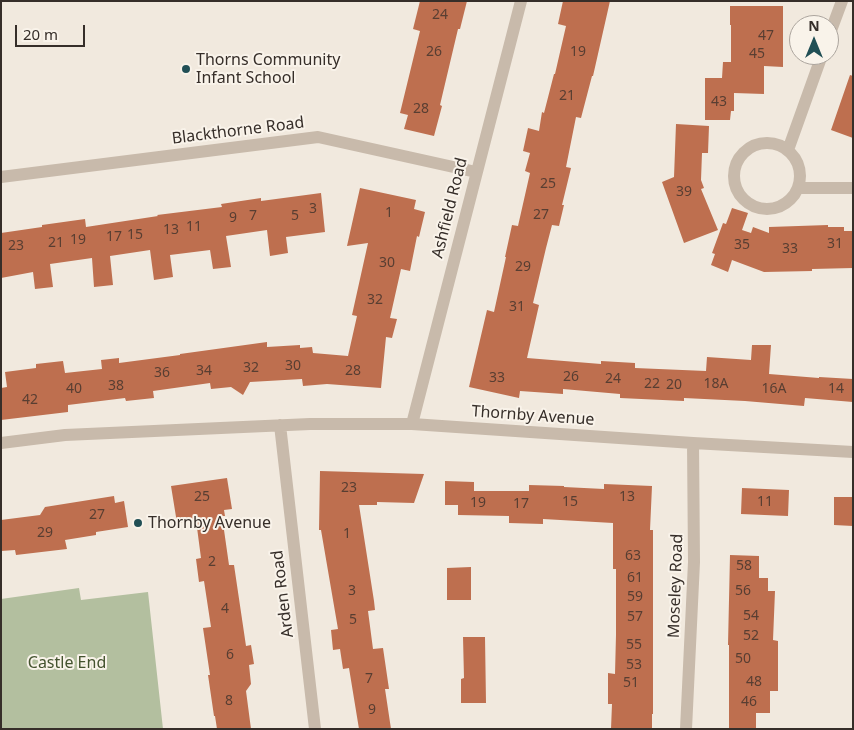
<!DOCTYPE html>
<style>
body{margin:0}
#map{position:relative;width:854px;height:730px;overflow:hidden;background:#f1e9de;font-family:"Noto Sans",sans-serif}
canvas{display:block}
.frame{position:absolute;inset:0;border:2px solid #362e29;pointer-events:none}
.north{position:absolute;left:789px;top:15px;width:50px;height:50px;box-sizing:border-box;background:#f9f3ea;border:1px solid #aba49d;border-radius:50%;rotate:0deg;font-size:14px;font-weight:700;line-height:20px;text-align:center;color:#362e29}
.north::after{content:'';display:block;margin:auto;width:18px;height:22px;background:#214f55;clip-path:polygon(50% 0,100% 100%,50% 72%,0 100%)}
.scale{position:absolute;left:15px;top:25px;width:70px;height:22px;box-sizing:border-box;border:2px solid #362e29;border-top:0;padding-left:6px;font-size:15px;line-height:18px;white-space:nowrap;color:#362e29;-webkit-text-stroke:4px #f9f3ea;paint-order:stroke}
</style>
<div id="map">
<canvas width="854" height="730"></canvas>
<div class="frame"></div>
<div class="north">N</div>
<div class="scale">20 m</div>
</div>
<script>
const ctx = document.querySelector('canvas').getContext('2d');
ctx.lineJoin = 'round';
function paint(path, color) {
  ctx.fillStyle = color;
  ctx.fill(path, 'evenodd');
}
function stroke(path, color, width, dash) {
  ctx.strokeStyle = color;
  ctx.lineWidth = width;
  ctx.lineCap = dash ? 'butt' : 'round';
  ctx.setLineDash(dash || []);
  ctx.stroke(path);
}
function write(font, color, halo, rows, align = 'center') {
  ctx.font = font + ' "Noto Sans",sans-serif';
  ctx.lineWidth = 4;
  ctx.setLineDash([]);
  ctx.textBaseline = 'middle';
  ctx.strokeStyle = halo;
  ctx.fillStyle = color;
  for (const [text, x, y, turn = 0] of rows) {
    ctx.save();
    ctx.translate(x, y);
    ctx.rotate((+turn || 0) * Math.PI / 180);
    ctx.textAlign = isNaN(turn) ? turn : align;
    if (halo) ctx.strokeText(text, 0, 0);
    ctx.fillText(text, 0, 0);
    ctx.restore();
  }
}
paint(new Path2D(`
 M 79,588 L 81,600 L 148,592 L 163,729 L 1,729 L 1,599 Z`), '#b3bf9f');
paint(new Path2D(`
 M 420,1 L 467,1 L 460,29 L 458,29 L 440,105 L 442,106 L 434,136 L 404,129 L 408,115 L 400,113 L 420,31 L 413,29 Z
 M 563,1 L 610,1 L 593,76 L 592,76 L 581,118 L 576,117 L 566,167 L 571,168 L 562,205 L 564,205 L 559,226 L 552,225 L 546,248 L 533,303 L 539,305 L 527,358 L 601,364 L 601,361 L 635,363 L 635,368 L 706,371 L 707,357 L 751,360 L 752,345 L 771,345 L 769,374 L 819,378 L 819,377 L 853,379 L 853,402 L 805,398 L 804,406 L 745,401 L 684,398 L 684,401 L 620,398 L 620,394 L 563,389 L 563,394 L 520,391 L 519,398 L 469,387 L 487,310 L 494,312 L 506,257 L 505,257 L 512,225 L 518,226 L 530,173 L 525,171 L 530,153 L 523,151 L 528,128 L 539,131 L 542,112 L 544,113 L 554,74 L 555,74 L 566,26 L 558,24 Z
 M 730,6 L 783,6 L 783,67 L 764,66 L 764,94 L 734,93 L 734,111 L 731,111 L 730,120 L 705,120 L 705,78 L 722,78 L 723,62 L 731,62 L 731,25 L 730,25 Z
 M 850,75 L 853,76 L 853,138 L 831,130 Z
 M 676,124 L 709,126 L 708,153 L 702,153 L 701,180 L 704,188 L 701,189 L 718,230 L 684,243 L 662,182 L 674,177 Z
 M 360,188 L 416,200 L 414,209 L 425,212 L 419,237 L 417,236 L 410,271 L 401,269 L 390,318 L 397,319 L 392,338 L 386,337 L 381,388 L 327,384 L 303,386 L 302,379 L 250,382 L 243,395 L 231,387 L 211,389 L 210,383 L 153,391 L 154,398 L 126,401 L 125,398 L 68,405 L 68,412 L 1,420 L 1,388 L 7,387 L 5,372 L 36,368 L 36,364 L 63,361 L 65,373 L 102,369 L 101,360 L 119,358 L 119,363 L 180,355 L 180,354 L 267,342 L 267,347 L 300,345 L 300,348 L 312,347 L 313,353 L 348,356 L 357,316 L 352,315 L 368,243 L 347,246 Z
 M 321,193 L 325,232 L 286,237 L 288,253 L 270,256 L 267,230 L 226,236 L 231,267 L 213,269 L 210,250 L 170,255 L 173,277 L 154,280 L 150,250 L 110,256 L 113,285 L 94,287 L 92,258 L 50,264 L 53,287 L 35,289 L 33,272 L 1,278 L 1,233 L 42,227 L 42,225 L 85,219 L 86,227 L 158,216 L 157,215 L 222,207 L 221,204 L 261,198 L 261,201 Z
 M 732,208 L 748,213 L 742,230 L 751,233 L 753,227 L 769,233 L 769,227 L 828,225 L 828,227 L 844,227 L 844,231 L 853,231 L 853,268 L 812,269 L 812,271 L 764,272 L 732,260 L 728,272 L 711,265 L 715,254 L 712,253 L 723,223 L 726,224 Z
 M 320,471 L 424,474 L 414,503 L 377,502 L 377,505 L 359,505 L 374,601 L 375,610 L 368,611 L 373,649 L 383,648 L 389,689 L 385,689 L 391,729 L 359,729 L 349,668 L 343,669 L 340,649 L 333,650 L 331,630 L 338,629 L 321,530 L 319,530 Z
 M 227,478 L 232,509 L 224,510 L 225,516 L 222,516 L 229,565 L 234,565 L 246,646 L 251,645 L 254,664 L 249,665 L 251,684 L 246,691 L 251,729 L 217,729 L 215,716 L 214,716 L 208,675 L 210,675 L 203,628 L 211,627 L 204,581 L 199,582 L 196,559 L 201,558 L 196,520 L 177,523 L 171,486 Z
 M 445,481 L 474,482 L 474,491 L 529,491 L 529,485 L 564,486 L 564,487 L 604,489 L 604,484 L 652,486 L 650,530 L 653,530 L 653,714 L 652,714 L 652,729 L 611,729 L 612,704 L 608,704 L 608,673 L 615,674 L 616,635 L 616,569 L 613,569 L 613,523 L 543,519 L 543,524 L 509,523 L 509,516 L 458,515 L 458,505 L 445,505 Z
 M 742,488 L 789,490 L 788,516 L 741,514 Z
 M 114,496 L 115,503 L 124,501 L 128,527 L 96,532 L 96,535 L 65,540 L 67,549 L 16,555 L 15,550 L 1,551 L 1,520 L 40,515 L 45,507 Z
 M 834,497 L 853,497 L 853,526 L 834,525 Z
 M 730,555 L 759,556 L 759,578 L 768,578 L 768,591 L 775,591 L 773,640 L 778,641 L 778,691 L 770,691 L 770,713 L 756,713 L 756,729 L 729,729 L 729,645 L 728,645 Z
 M 471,567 L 471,600 L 447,600 L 447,568 Z
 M 463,637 L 485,637 L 486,703 L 461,703 L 461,679 L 464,678 Z`), '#be6f4f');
stroke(new Path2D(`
 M 829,36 L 842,1
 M734 176a33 33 0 1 1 66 0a33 33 0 1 1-66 0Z
 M 788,150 L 822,55
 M 1,177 L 318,137 L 476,172
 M 799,188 L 853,188
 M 412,424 L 521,1
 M 280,425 L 315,729
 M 1,443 L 65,435 L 310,424 L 412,424 L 693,443 L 853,452
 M 686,729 L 694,562 L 693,443`), '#c8baab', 12);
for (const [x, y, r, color] of [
 [186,69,5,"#214f55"],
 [138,523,5,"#214f55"]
]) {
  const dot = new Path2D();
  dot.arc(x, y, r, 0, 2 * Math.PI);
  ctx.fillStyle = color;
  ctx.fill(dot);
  stroke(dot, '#f9f3ea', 2);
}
write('14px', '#583e32', null, [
 ["24",440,15],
 ["47",766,36],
 ["26",434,52],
 ["19",578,52],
 ["45",757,54],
 ["21",567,96],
 ["43",719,102],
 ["28",421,109],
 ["25",548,184],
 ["39",684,192],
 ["3",313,209],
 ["1",389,213],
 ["27",541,215],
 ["7",253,216],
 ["5",295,216],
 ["9",233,218],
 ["11",194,227],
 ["13",171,230],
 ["15",135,235],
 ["17",114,237],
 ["19",78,240],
 ["21",56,243],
 ["31",835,244],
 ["35",742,245],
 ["23",16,246],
 ["33",790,249],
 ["30",387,263],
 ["29",523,267],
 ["32",375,300],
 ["31",517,307],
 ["30",293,366],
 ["32",251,368],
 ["34",204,371],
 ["28",353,371],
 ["36",162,373],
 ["26",571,377],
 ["33",497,378],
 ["24",613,379],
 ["22",652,384],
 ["18A",716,384],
 ["20",674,385],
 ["38",116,386],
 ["40",74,389],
 ["16A",774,389],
 ["14",836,389],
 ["42",30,400],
 ["23",349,488],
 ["25",202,497],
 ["13",627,497],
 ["15",570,502],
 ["11",765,502],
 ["19",478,503],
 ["17",521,504],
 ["27",97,515],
 ["29",45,533],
 ["1",347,534],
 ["63",633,556],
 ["2",212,562],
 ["58",744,566],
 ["61",635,578],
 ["3",352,591],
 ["56",743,591],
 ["59",635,597],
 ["4",225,609],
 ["54",751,616],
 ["57",635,617],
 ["5",353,620],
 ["52",751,636],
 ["55",634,645],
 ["6",230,655],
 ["50",743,659],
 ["53",634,665],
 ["7",369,679],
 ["48",754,682],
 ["51",631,683],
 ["8",229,701],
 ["46",749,702],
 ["9",372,710]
]);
write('16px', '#362e29', '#f9f3ea', [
 ["Thorns Community",196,60],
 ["Infant School",196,78],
 ["Thornby Avenue",148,523]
], 'left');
write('16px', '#362e29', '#f9f3ea', [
 ["Blackthorne Road",238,131,-7],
 ["Ashfield Road",450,208,-76],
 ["Thornby Avenue",533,416,4],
 ["Moseley Road",676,586,-88],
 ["Arden Road",283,594,-97]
]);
write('16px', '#44532f', '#f9f3ea', [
 ["Castle End",67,663]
]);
</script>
